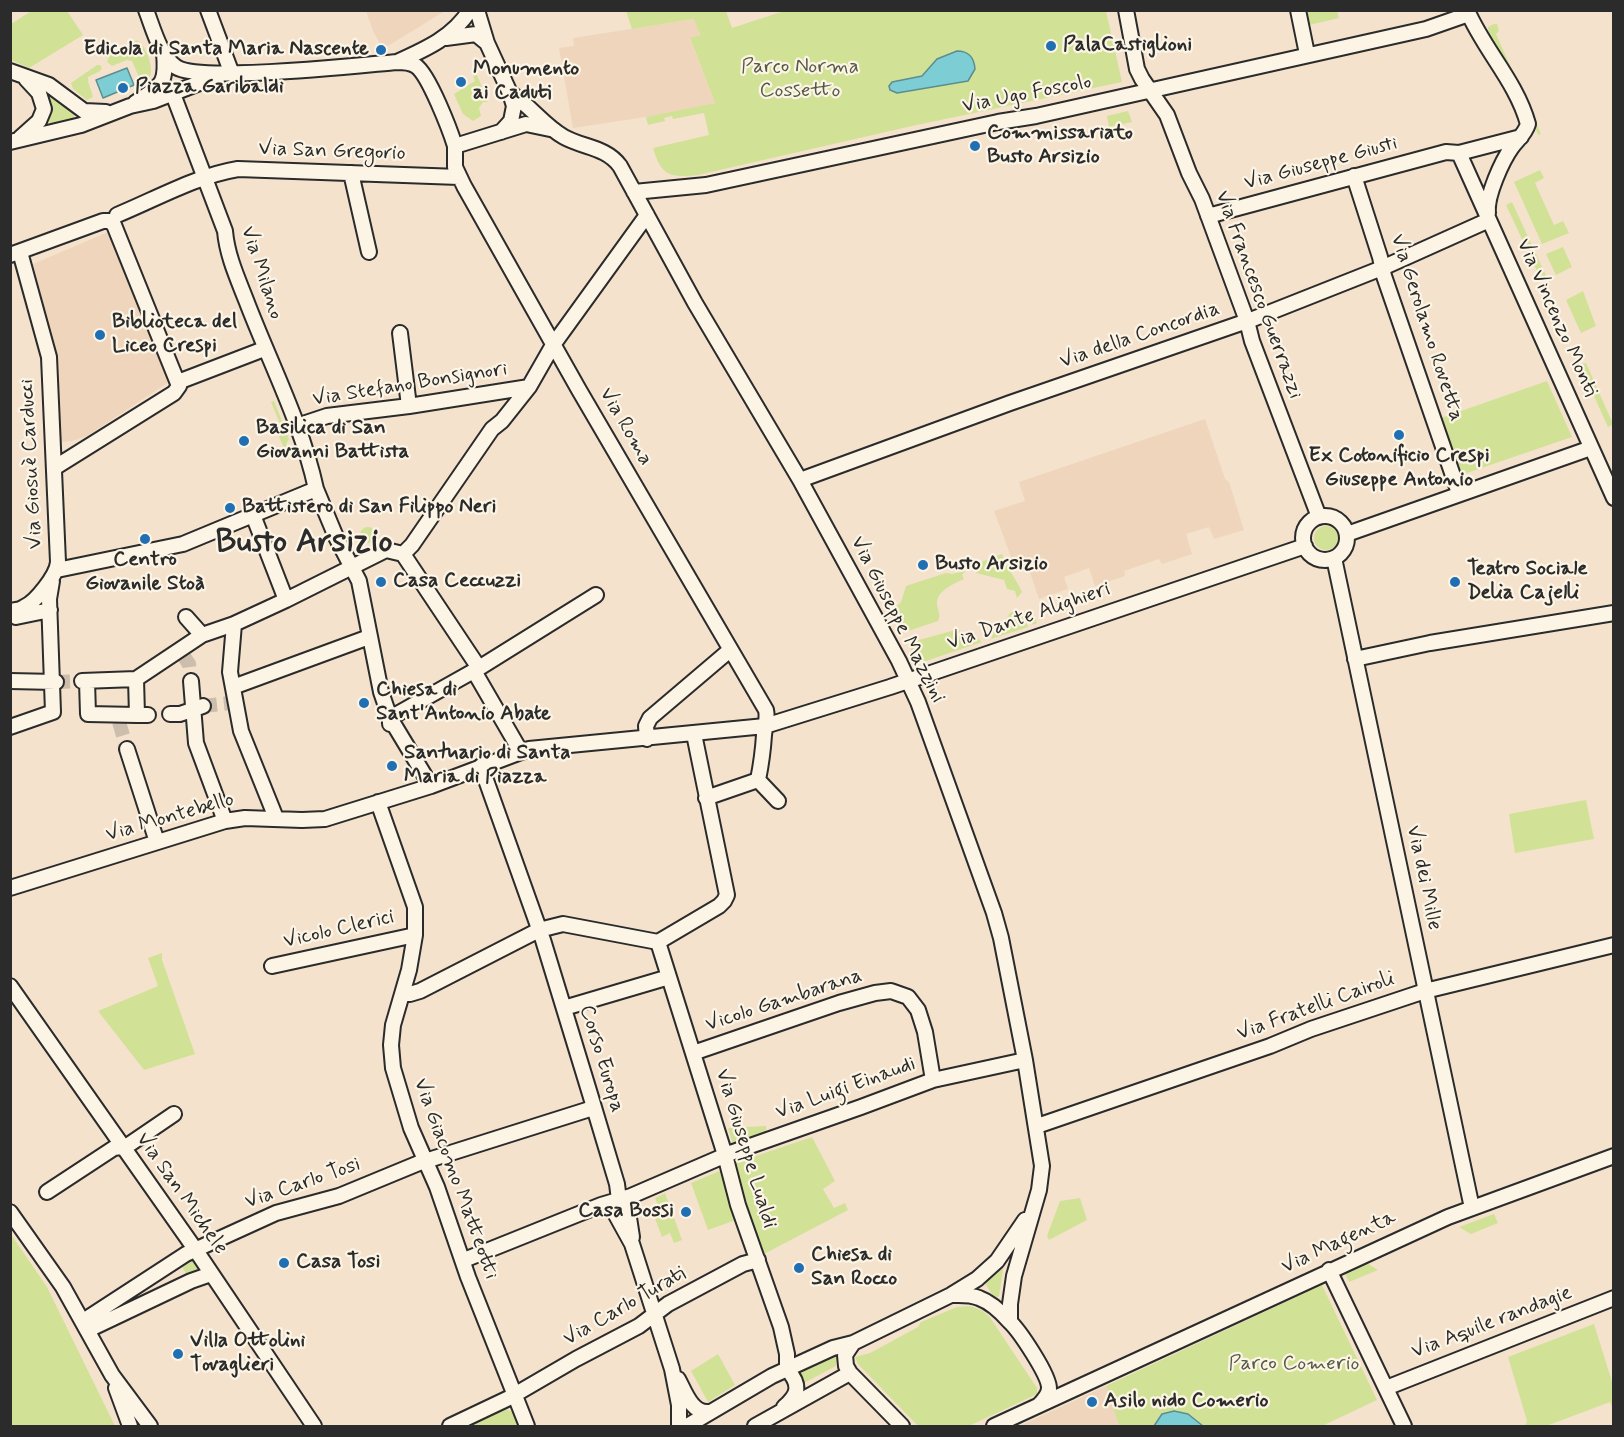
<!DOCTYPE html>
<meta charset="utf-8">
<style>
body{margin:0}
#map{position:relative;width:1624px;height:1437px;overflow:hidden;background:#f4e2cd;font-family:Mynerve,sans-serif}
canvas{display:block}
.frame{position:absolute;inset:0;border:12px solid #2b2b2b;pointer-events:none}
</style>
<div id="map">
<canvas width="1624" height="1437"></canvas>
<div class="frame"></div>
</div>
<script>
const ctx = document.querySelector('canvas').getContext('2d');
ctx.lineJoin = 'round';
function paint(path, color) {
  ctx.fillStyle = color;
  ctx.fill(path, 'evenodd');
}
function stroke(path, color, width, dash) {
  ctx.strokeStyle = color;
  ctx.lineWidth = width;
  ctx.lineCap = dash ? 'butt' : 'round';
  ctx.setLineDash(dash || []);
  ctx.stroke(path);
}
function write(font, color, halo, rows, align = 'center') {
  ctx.font = font + ' Mynerve,sans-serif';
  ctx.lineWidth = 4.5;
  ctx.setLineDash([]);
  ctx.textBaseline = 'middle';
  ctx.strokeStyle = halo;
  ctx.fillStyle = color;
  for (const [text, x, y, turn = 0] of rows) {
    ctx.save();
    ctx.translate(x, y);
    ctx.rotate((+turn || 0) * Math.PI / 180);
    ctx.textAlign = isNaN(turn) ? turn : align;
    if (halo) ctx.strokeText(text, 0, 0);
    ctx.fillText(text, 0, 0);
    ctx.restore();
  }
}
paint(new Path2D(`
 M 366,11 L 366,10 L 445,11 L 383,49 L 373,31 Z
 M 695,19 L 700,36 L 690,39 L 715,103 L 665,114 L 573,128 L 559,48 L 574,46 L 573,38 Z
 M 108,232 L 169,382 L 87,436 L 72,441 L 61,442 L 57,357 L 33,264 Z
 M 1205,419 L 1225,479 L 1229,482 L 1244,530 L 1214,539 L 1209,527 L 1186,534 L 1192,554 L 1162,564 L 1159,559 L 1124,571 L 1125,576 L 1095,586 L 1089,568 L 1064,577 L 1068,589 L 1039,599 L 1026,561 L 1014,565 L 994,511 L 1025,501 L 1019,482 Z
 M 1106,1386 L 1119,1426 L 1020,1426 Z`), '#efd5bc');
paint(new Path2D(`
 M 33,10 L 67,11 L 83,35 L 29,68 L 11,60 L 11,24 Z
 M 787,10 L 1106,11 L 1122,82 L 912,126 L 698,175 C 670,178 661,176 653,148 L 709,135 L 704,113 L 673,119 L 672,116 L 664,118 L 665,121 L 648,125 L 646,117 L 715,103 L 690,38 L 700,35 L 694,19 L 632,29 L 626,11 L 726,11 L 732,28 Z
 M 1306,11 L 1337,11 L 1339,18 L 1309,25 Z
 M 1494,24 L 1497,24 L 1499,31 L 1496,34 L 1541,134 L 1538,135 C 1529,114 1521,93 1511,73 C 1504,58 1488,43 1488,27 Z
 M 137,40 C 146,46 154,67 150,77 L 144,80 L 139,77 L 132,61 L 127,60 L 112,66 L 107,62 L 110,55 Z
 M 97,65 L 100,65 L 102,68 L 100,71 L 88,77 L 88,81 L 93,97 L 87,100 L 73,89 L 71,83 Z
 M 477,75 L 488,102 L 483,102 L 479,108 L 481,116 L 473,121 L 463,114 L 454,94 L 475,81 L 473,76 Z
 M 51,96 C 60,98 71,107 74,115 L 73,119 L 52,124 L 47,121 L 49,109 L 49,98 Z
 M 1128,111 L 1132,122 L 1109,127 L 1107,116 Z
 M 1540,170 L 1544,178 L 1535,183 L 1554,225 L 1563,221 L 1569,233 L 1542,244 L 1514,182 Z
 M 1512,202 L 1547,278 L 1536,283 L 1537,271 L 1506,205 Z
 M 1563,247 L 1572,267 L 1556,275 L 1546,254 Z
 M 1583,291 L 1596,326 L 1581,333 L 1566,300 Z
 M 1586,363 L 1613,424 L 1608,427 L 1580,365 Z
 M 1547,381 L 1572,437 L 1461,475 L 1441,418 Z
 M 274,401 L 289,439 L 286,444 L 291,455 L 288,458 L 278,434 L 283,431 L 271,402 Z
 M1314 538a12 12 0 1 1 24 0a12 12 0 1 1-24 0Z
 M360 535a8 8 0 1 1 16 0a8 8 0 1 1-16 0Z
 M 1002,554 C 1006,568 1016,578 1022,592 L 1017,598 L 1015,591 L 1007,589 L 1004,580 L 976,573 L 978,568 L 976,564 Z
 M 965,571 L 962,575 L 964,579 C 956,582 938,591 937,601 C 936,609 942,613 938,621 L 902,633 L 890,613 L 901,602 L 906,586 L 946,573 L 952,574 Z
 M 1016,611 L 1033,613 L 1037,623 L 1033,625 L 1030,619 L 1026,621 L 1028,627 L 991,639 L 993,634 L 992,628 L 1002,627 L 1010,613 Z
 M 959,629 L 960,633 L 964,637 L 969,636 L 974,632 L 976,637 L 982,642 L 923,662 L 915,658 L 908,643 Z
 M 1586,800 L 1594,839 L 1515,853 L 1509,814 Z
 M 162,953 L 162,960 L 195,1054 L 144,1070 L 98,1011 L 158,986 L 148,958 Z
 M 766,1126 L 766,1132 L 733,1144 L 728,1128 Z
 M 812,1137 L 835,1181 L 823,1189 L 834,1208 L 845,1203 L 848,1210 L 764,1254 L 743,1199 L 735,1163 Z
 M 722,1170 L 736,1220 L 708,1230 L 691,1183 Z
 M 665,1193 L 682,1240 L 674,1243 L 670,1233 L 662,1237 L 653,1213 L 660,1210 L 655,1198 Z
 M 1080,1198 L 1087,1220 L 1049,1240 L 1047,1236 L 1060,1201 Z
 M 1494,1214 L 1498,1223 L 1471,1234 L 1459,1227 Z
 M 10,1233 L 47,1287 L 115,1426 L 11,1426 Z
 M 192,1259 L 199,1270 L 187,1275 L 181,1265 Z
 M 1367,1263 L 1378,1270 L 1349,1282 L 1344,1272 Z
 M 1002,1267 L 1003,1270 L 999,1296 L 995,1299 L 986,1285 L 986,1281 Z
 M 1322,1285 L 1377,1400 L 1322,1426 L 1119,1426 L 1106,1386 Z
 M 970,1306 L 981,1310 L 989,1316 L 1037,1388 L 1037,1394 L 969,1426 L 918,1426 L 858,1364 L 855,1357 L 870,1353 L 918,1327 L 921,1322 L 957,1307 Z
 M 1594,1324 L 1613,1385 L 1613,1409 L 1610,1402 L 1546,1426 L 1525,1426 L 1527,1421 L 1508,1357 Z
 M 836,1352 L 838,1352 L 836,1366 L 804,1383 L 798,1372 Z
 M 718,1354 L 735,1385 L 708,1402 L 691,1371 Z
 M 505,1409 L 513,1412 L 518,1426 L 470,1426 Z`), '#d1e297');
const water = new Path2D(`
 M 957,51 C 969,51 974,57 975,69 L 968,81 L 897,93 L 890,90 L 889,86 L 892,82 L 922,76 L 937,59 Z
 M 127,68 L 134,85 L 103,98 L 96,80 Z
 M 1174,1411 L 1188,1414 L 1203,1426 L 1154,1426 L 1162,1414 Z`);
paint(water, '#7dced4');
stroke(water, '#5c8d90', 1.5);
stroke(new Path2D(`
 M 183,655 L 189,664 L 191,681
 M 56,682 L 82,681
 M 203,706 L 230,703
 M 119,722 L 127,749`), '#ccbdad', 14, [14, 7]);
const minor = new Path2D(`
 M 146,10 C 153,28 160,56 176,67 C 200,83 361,65 397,62 C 404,62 410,62 416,66 C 429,75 450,130 455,146 L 526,124 L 550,129
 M 208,10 L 232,74
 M 477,10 L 487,43 L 510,93 L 514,106 L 511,121 L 501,132
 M 1126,10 L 1137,69 L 1142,79 L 1167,115 L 1189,173 L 1202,199 L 1247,321 L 1252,341 L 1319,517
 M 1298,10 L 1307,54
 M 1467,10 C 1484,50 1516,81 1528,124 C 1525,134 1518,139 1512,147 C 1502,161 1486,196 1488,213
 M 446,38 L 476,34 L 487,43
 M 397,62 C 426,49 453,37 470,10
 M 10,71 L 49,85 L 84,111 L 106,112
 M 510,93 C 530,105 543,125 564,137 C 584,148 606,147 620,166 L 695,303 L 800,480 L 899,661 L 918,702 L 994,913 L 1001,938 L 1025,1060 L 1042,1166 L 1039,1190 L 1014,1276 L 1010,1304 L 1010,1322
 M 173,94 L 225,231 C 227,255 237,277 246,300 C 270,363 302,424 316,489
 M 135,103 C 161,85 167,86 164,53
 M 20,138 L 39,121 L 44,109 L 39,93 L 26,79
 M 10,142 L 81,125 L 130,106 L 153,101 L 220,75
 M 455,146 L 455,167 L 464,186 L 579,390 L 766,710 C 768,719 765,726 764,735 C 763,751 761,765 758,780 L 706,798
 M 1459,153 L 1614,498
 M 351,173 L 369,252
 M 1354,176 L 1380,257 L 1384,276 L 1459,493
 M 634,192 L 706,185 L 998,122 L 1036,116 L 1426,29 L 1469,14
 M 117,215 C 156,199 196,176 238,169 L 459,177
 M 1208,216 L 1446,152 L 1459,153 L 1521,137
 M 10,255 L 103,221 L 110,221 L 114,225 L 179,386 L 174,393 L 54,468
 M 400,333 L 409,406
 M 178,382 L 264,349
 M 297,426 L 327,416 L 409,406 L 529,387
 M 800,480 L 1010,403 L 1253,319 L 1382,268 L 1489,220
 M1303 538a22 22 0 1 1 44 0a22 22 0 1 1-44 0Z
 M 1347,534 L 1591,448
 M 403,554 L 412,545 L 492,429 L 502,421 L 529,387 L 553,345 L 647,215
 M 403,554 L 479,668
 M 1334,558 L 1472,1208
 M 57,570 L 183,544 L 253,515
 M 286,600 L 386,550 L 403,554
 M 10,611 C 15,610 20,610 24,607 C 36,602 57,575 58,562 L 49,357 L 20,252
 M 16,617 L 50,610
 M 186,617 L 202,635 L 234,624
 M 1355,659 L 1430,643 L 1614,613
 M 474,671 L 521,752
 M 136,679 L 137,715 L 148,715
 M 10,681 L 56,682
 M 82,681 L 136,679 L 202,635
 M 87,681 L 88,714 L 137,715
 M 191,681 L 196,743 L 225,821
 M 233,687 L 369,637
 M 170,714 L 180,714 L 203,706
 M 390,724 L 390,718 L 479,668 L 596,595
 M 10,727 L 53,712 L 49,599 L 52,581
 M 647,739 L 646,726 L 650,718 L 730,650
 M 127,749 L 157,842
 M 481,766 L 543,940 L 590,1094 L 617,1184 L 619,1200 L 616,1215 L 632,1244 L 672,1369 L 679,1405 L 679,1426
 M 758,780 L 778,801
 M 378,802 L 415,907 L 415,935 L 409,970 L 393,1025 L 391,1045 L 393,1068 L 411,1128 L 437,1187 L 468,1277 L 527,1426
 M 276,818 L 241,731 L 230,672 L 234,624 L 286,600 L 253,515 L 316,489 L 336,537 L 359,581 L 381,692 L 390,718 L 431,786
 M 10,888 L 225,821 L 245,818 L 302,820 L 325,819 L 431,786 L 529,749 L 765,726 L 890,687 L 1305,546
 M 658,942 L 725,1155 L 738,1205 L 781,1327 L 787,1354 L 787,1369
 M 658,942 L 719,906 L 724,901 L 727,895 L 694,734
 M 272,966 L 415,935
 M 10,986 L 195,1249 L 314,1426
 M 403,993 L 410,994 L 420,991 L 539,930 L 563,924 L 658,942
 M 564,1008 L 669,977
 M 693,1053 L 839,1003 L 875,993 L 891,991 L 908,997 L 918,1010 L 925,1032 L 933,1080
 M 1037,1126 L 1270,1046 L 1311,1029 L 1425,991 L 1614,945
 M 47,1192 L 114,1148 L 127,1146 L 174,1114
 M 619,1200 L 628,1211 L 632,1237
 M 10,1212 L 63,1287 L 112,1375 L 150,1426
 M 464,1260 L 601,1205 L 631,1196 L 733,1152 L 861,1107 L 933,1080 L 1025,1060
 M 1329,1270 L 1404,1426
 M 951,1295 C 960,1295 970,1294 979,1298 C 990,1302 1001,1312 1009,1321 C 1019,1330 1050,1376 1049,1389 C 1048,1396 1044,1400 1039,1405
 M 83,1321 L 186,1254 L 276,1213 L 339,1196 L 419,1163 L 593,1108
 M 88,1330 L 191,1281 L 211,1274
 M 853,1343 L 845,1355 L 846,1366 L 850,1373 L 902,1426
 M 678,1379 C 685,1392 692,1414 709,1412
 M 116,1388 L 130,1426
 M 1386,1388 L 1614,1298
 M 784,1407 C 799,1394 801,1385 787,1369
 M 450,1426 L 509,1398 L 576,1359 L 639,1326 L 668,1304 L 743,1264 L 758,1260
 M 687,1426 L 772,1376 L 833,1348 L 853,1343 L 951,1295 L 977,1279 L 997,1261 L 1025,1220
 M 755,1426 L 850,1373
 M 994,1426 L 1448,1217 L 1614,1156`);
stroke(minor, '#2b2b2b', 18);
stroke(minor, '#fcf5e5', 14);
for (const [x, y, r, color] of [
 [1051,46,6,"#1f6fb2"],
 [381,50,6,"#1f6fb2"],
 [461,82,6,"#1f6fb2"],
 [123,88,6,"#1f6fb2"],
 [975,146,6,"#1f6fb2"],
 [100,335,6,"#1f6fb2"],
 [1399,435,6,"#1f6fb2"],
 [244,441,6,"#1f6fb2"],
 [230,508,6,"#1f6fb2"],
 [145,539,6,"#1f6fb2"],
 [923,565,6,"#1f6fb2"],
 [381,582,6,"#1f6fb2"],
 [1455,582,6,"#1f6fb2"],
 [364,703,6,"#1f6fb2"],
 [392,766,6,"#1f6fb2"],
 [686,1212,6,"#1f6fb2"],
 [284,1263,6,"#1f6fb2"],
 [799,1268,6,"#1f6fb2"],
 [178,1354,6,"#1f6fb2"],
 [1092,1402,6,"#1f6fb2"]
]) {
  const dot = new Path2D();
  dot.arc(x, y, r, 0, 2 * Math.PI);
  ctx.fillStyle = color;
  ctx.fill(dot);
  stroke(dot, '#fcf5e5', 2);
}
write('bold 21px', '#2b2b2b', '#fcf5e5', [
 ["PalaCastiglioni",1063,46],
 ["Edicola di Santa Maria Nascente",369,50,"right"],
 ["Monumento",473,70],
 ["ai Caduti",473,94],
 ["Piazza Garibaldi",135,88],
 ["Commissariato",987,134],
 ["Busto Arsizio",987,158],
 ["Biblioteca del",112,323],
 ["Liceo Crespi",112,347],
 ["Basilica di San",256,429],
 ["Giovanni Battista",256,453],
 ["Ex Cotonificio Crespi",1399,457,"center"],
 ["Giuseppe Antonio",1399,481,"center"],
 ["Battistero di San Filippo Neri",242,508],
 ["Centro",145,561,"center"],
 ["Giovanile Stoà",145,585,"center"],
 ["Busto Arsizio",935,565],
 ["Teatro Sociale",1467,570],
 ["Delia Cajelli",1467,594],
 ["Casa Ceccuzzi",393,582],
 ["Chiesa di",376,691],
 ["Sant'Antonio Abate",376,715],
 ["Santuario di Santa",404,754],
 ["Maria di Piazza",404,778],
 ["Casa Bossi",674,1212,"right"],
 ["Chiesa di",811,1256],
 ["San Rocco",811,1280],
 ["Casa Tosi",296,1263],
 ["Villa Ottolini",190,1342],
 ["Tovaglieri",190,1366],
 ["Asilo nido Comerio",1104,1402]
], 'left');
write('21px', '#545946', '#fcf5e5', [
 ["Parco Norma",800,68],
 ["Cossetto",800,92],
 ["Parco Comerio",1294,1365]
]);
write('21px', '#2b2b2b', '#fcf5e5', [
 ["Via Ugo Foscolo",1027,95,-11],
 ["Via San Gregorio",332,152,2],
 ["Via Giuseppe Giusti",1321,164,-15],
 ["Via Milano",261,273,72],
 ["Via Francesco Guerrazzi",1258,295,70],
 ["Via Vincenzo Monti",1556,318,66],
 ["Via Gerolamo Rovetta",1426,328,72],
 ["Via della Concordia",1140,336,-19],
 ["Via Stefano Bonsignori",410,385,-9],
 ["Via Roma",625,427,60],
 ["Via Giosuè Carducci",32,464,-93],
 ["Via Dante Alighieri",1029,617,-19],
 ["Via Giuseppe Mazzini",897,620,63],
 ["Via Montebello",170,818,-16],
 ["Via dei Mille",1423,878,78],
 ["Vicolo Clerici",339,930,-13],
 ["Vicolo Gambarana",784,1001,-18],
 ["Via Fratelli Cairoli",1316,1007,-20],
 ["Corso Europa",601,1059,73],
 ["Via Luigi Einaudi",846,1089,-20],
 ["Via Giuseppe Lualdi",745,1149,73],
 ["Via Giacomo Matteotti",455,1179,70],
 ["Via Carlo Tosi",303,1184,-19],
 ["Via San Michele",181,1194,55],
 ["Via Magenta",1339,1243,-25],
 ["Via Carlo Turati",625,1307,-30],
 ["Via Aquile randagie",1492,1323,-21]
]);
write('bold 33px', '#2b2b2b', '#fcf5e5', [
 ["Busto Arsizio",304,544]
]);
</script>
